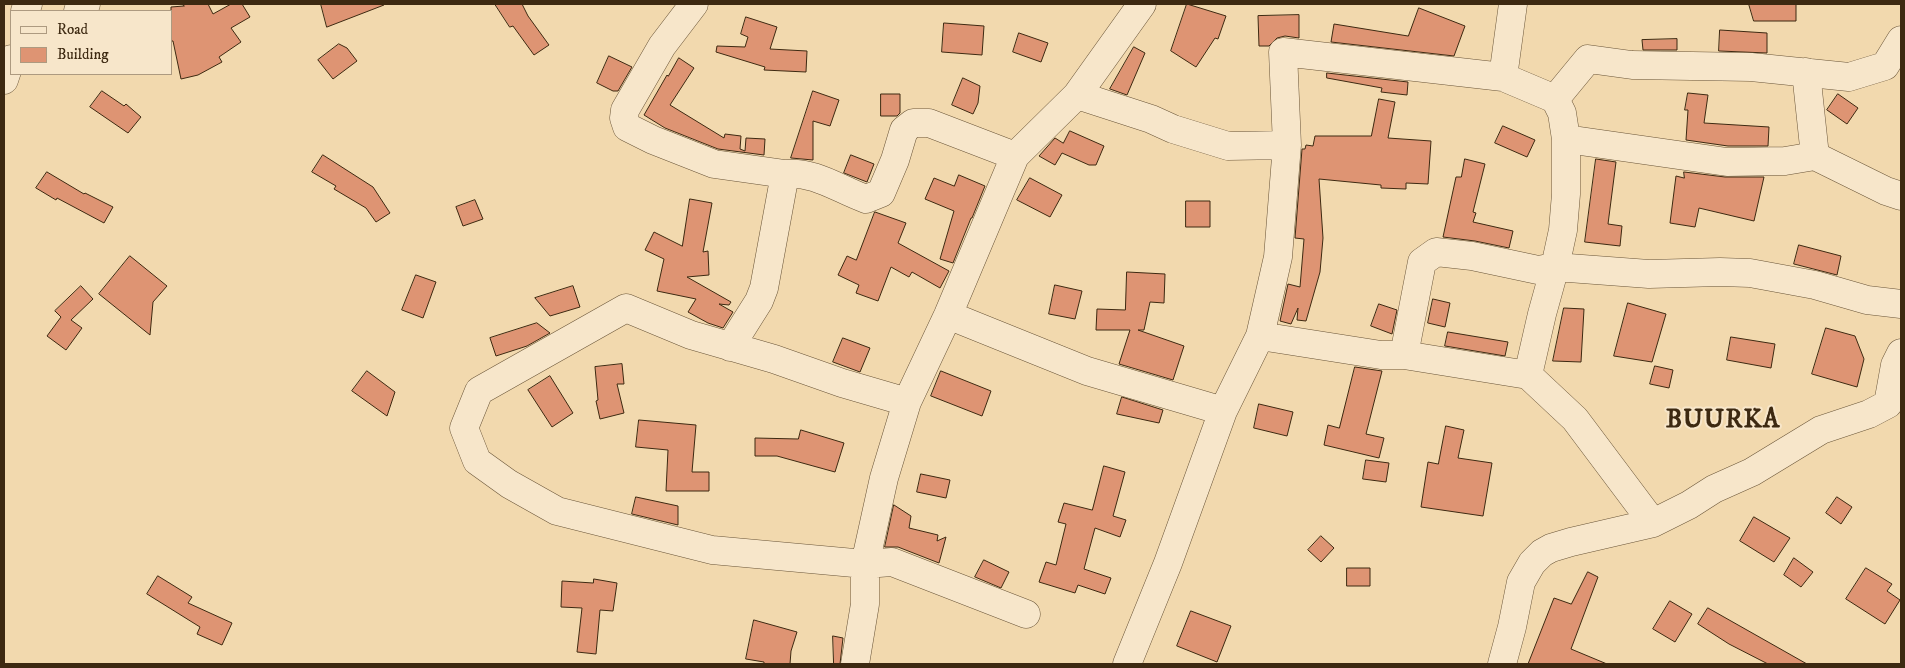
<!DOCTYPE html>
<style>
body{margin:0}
#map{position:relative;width:1905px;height:668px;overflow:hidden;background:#f2d9ae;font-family:"IM FELL DW Pica",serif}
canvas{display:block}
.frame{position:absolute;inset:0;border:5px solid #3d2911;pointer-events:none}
.legend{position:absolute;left:10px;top:10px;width:162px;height:65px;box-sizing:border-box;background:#f7e6ca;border:1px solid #ad9a80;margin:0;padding:6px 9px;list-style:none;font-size:15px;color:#3d2911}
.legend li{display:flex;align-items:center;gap:10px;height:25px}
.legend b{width:25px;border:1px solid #ad9a80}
</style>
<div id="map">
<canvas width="1905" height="668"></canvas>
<div class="frame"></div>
<ul class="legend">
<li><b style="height:6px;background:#f7e6ca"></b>Road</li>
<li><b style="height:14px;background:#de9473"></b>Building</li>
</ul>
</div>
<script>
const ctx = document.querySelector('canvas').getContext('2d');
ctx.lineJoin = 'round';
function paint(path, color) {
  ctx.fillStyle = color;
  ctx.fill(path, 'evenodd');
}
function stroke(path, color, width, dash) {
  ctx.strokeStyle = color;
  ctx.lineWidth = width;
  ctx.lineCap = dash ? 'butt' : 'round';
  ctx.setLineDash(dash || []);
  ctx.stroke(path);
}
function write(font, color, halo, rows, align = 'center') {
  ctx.font = font + ' "IM FELL DW Pica",serif';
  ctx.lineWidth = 4;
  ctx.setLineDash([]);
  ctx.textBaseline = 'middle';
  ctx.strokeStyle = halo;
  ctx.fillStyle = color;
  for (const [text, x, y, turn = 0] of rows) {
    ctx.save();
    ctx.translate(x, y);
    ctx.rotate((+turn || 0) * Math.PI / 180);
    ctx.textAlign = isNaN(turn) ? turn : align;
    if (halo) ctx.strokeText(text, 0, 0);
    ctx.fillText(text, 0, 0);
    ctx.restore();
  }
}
const building = new Path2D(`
 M 182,4 L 208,4 L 213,14 L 231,4 L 242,4 L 250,17 L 231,28 L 241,42 L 219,57 L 222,62 L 198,75 L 181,79 L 173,41 L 171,41 L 171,7 L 184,6 Z
 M 321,4 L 384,4 L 384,5 L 327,27 Z
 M 495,4 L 522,4 L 528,16 L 549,45 L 534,55 L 513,26 L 510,27 Z
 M 1187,4 L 1226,16 L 1218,39 L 1215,38 L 1196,67 L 1171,51 Z
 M 1749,4 L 1796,4 L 1796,21 L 1754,21 Z
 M 1419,8 L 1465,26 L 1454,56 L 1331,42 L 1334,24 L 1408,36 Z
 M 1299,15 L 1299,38 L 1285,36 L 1277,38 L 1269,46 L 1259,46 L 1258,16 Z
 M 746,17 L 777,27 L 770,49 L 807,51 L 806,72 L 764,70 L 765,67 L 716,52 L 717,46 L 745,47 L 748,37 L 741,34 Z
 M 944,23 L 984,26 L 982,55 L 942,52 Z
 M 1720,30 L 1767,33 L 1767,53 L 1719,51 Z
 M 1019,33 L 1048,43 L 1041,62 L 1013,52 Z
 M 1677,39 L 1677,50 L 1643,50 L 1642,40 Z
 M 339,44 L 347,48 L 357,61 L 333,79 L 318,60 Z
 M 1134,47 L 1145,53 L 1127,95 L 1110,89 Z
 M 609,56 L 632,67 L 618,91 L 613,91 L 597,83 Z
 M 679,58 L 694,68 L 670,105 L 724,138 L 725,134 L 741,136 L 740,149 L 745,151 L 746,138 L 765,139 L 764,155 L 718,149 L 665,128 L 644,115 L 667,75 L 668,76 Z
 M 1327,73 L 1408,82 L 1407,95 L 1381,92 L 1382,88 L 1327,78 Z
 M 963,78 L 980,86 L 978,103 L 973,114 L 952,105 Z
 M 102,91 L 124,106 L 126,104 L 141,117 L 128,133 L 90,107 Z
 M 813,91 L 839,100 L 830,126 L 813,121 L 813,160 L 791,158 Z
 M 1688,93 L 1708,95 L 1704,123 L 1769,127 L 1768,146 L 1728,146 L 1686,140 L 1688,110 L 1685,110 Z
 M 881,94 L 900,94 L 900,113 L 897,116 L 881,116 Z
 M 1838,94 L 1858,108 L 1847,124 L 1827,110 Z
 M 1379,99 L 1395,102 L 1388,138 L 1431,141 L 1428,184 L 1406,183 L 1406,189 L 1381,188 L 1381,185 L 1319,179 L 1323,238 L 1320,272 L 1306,321 L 1297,320 L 1298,308 L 1291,324 L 1280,321 L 1288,284 L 1300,287 L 1304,239 L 1295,238 L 1302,149 L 1305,149 L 1306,145 L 1313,146 L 1315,136 L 1371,136 Z
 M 1503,126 L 1535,140 L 1527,157 L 1495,143 Z
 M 1070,131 L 1104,146 L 1096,165 L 1089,165 L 1062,153 L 1055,165 L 1039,156 L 1055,138 L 1063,143 Z
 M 323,155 L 373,187 L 390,213 L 376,222 L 366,208 L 334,189 L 336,186 L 312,172 Z
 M 851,155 L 874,164 L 867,182 L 844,173 Z
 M 1465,159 L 1485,164 L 1473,212 L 1476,213 L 1473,222 L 1513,231 L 1509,248 L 1475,241 L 1443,237 L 1456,177 L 1461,177 Z
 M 1596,159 L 1616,162 L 1608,224 L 1622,226 L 1620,246 L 1585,242 Z
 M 47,172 L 84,194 L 85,193 L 113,207 L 104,223 L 57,198 L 56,200 L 36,188 Z
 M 1684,172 L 1725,177 L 1764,177 L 1754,221 L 1699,208 L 1695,227 L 1670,223 L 1676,176 L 1684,178 Z
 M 959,175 L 985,186 L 972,218 L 971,218 L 953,263 L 940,259 L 954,211 L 925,199 L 934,178 L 954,186 Z
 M 1030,178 L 1062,195 L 1050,217 L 1017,200 Z
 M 690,199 L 712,203 L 703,252 L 708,251 L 709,275 L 687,277 L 731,302 L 729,305 L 719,304 L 733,312 L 723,328 L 708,323 L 688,312 L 696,299 L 657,291 L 664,259 L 645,250 L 654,232 L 682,246 Z
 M 475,200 L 483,219 L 463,226 L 456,207 Z
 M 1186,201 L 1210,201 L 1210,227 L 1186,227 Z
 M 875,212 L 906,223 L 898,243 L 949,271 L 940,288 L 912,272 L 909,277 L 891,267 L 878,301 L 856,293 L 859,285 L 838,275 L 847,256 L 856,260 Z
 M 1799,245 L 1841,256 L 1837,275 L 1794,264 Z
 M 130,256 L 167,286 L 153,302 L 150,335 L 99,294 Z
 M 1127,272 L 1165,274 L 1164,303 L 1150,302 L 1144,330 L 1138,330 L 1184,346 L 1173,380 L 1119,364 L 1130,330 L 1096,330 L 1097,309 L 1125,310 Z
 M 416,275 L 436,282 L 423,318 L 402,310 Z
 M 1055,285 L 1082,291 L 1075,319 L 1049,314 Z
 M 81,286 L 93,299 L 71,320 L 82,328 L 66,350 L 47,336 L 61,317 L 55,311 Z
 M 573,286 L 580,307 L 550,316 L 535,298 Z
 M 1433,299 L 1450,303 L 1445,327 L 1428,323 Z
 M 1628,303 L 1666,314 L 1652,362 L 1614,356 Z
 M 1379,304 L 1397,310 L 1392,334 L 1371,326 Z
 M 1564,308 L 1584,309 L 1581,362 L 1553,361 Z
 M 537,323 L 550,333 L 527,346 L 496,356 L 490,338 Z
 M 1826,328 L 1855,336 L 1864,359 L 1857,387 L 1812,374 Z
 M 1448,332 L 1508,342 L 1505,356 L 1445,346 Z
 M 1731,337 L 1775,344 L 1771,368 L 1727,360 Z
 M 843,338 L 870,348 L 860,372 L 833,362 Z
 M 622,364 L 624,384 L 617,384 L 624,413 L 600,419 L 596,401 L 598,400 L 595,367 Z
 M 1655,366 L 1673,370 L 1669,388 L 1650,384 Z
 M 1355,367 L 1382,371 L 1366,434 L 1384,438 L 1379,458 L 1324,445 L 1328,425 L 1339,428 Z
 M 367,371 L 395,392 L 387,416 L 352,391 Z
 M 941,371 L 991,391 L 982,416 L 931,396 Z
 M 550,376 L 573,413 L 552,427 L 528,390 Z
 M 1122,397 L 1163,410 L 1159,423 L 1117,414 Z
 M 1259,404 L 1293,412 L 1287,436 L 1254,428 Z
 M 639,420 L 696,425 L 692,472 L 709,472 L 709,491 L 666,491 L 668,450 L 636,447 Z
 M 1446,426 L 1464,430 L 1458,458 L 1492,463 L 1483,516 L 1421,507 L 1428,462 L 1438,464 Z
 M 801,430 L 844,443 L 835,472 L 777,456 L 755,456 L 755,438 L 798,439 Z
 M 1366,460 L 1389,463 L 1386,482 L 1363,479 Z
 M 1104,466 L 1125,472 L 1113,516 L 1126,520 L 1120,537 L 1095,528 L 1084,569 L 1111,578 L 1105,594 L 1078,585 L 1075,593 L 1039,582 L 1046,562 L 1056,565 L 1066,524 L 1058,522 L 1064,503 L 1092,510 Z
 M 921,474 L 950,480 L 946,498 L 917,492 Z
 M 636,497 L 678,506 L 678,525 L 632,514 Z
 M 1837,497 L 1852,507 L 1841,524 L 1826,513 Z
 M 894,505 L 911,516 L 909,528 L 938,535 L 937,541 L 946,537 L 939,563 L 898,547 L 885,547 Z
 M 1754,517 L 1790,538 L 1774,562 L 1740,541 Z
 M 1321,536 L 1334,548 L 1321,562 L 1308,550 Z
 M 1794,558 L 1813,572 L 1801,587 L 1784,575 Z
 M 984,560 L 1009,572 L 1001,588 L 975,577 Z
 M 1347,568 L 1370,568 L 1370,586 L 1347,586 Z
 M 1866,568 L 1892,584 L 1887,591 L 1900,600 L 1885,624 L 1846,599 Z
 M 1588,572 L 1598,577 L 1571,649 L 1607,664 L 1528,664 L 1554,598 L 1571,604 Z
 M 158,576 L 192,597 L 188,603 L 232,623 L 222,645 L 197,634 L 200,627 L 147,594 Z
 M 594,579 L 617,583 L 613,611 L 600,610 L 596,654 L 577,652 L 582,608 L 561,607 L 562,581 L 593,583 Z
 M 1670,601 L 1692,614 L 1675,642 L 1653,629 Z
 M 1708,608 L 1807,664 L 1768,664 L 1729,644 L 1698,624 Z
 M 1191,611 L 1231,626 L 1217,662 L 1177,646 Z
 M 754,620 L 797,632 L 791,651 L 790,664 L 764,664 L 764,662 L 746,659 Z
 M 833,636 L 843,638 L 840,664 L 834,664 Z`);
paint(building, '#de9473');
stroke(building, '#3d2911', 1);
const minor = new Path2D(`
 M 694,4 L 662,46 L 625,110 L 624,118 L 627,127 L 653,140 L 714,164 L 785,174
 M 25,11 L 28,4
 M 78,11 L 86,4
 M 1806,72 L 1815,156
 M 1503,77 L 1513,4
 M 4,80 L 11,59
 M 1077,95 L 1151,119 L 1173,129 L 1228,146 L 1287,145
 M 1555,99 L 1588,59 L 1632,65 L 1751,67 L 1849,77 L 1885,66 L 1901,40
 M 1566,139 L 1727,162 L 1785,161 L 1815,156 L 1886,191 L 1901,196
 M 948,315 L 1087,371 L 1223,411
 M 1260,336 L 1381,355 L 1404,355 L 1422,262 L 1436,252 L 1472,256 L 1538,270 L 1555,267 L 1542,314 L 1528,375 L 1575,419 L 1653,523
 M 730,347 L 759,301 L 764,288 L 785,174 C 815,171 838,189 866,199 L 881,193 L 895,160 L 904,130 L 913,123 L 929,123 L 1015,156
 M 1404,355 L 1528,375
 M 907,402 L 842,383 L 774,359 L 691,335 L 626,308 L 479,391 L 464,428 L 477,461 L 509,484 L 557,511 L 712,550 L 865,564 L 892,562 L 1026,614
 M 855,664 L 865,604 L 865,564 L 884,478 L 907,402 L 948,315 L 1015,156 L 1077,95 L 1142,4
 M 1127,664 L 1168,563 L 1223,411 L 1260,336 L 1278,257 L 1287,145 L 1283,52 L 1503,77 L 1555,99 L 1562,113 L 1566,139 L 1566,194 L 1563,230 L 1555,267 L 1649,274 L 1720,272 L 1750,273 L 1815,285 L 1867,300 L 1901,304
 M 1502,664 L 1512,627 L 1521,582 L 1532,563 L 1542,553 L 1551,548 L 1571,542 L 1653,523 L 1689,505 L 1714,489 L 1752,472 L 1821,430 L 1869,414 L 1888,404 L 1895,365 L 1901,353`);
stroke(minor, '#6a5538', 29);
stroke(minor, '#f7e6ca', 28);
ctx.letterSpacing = '1px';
write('bold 26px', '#3d2911', '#f7e6ca', [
 ["BUURKA",1723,422]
]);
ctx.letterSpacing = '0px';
</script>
